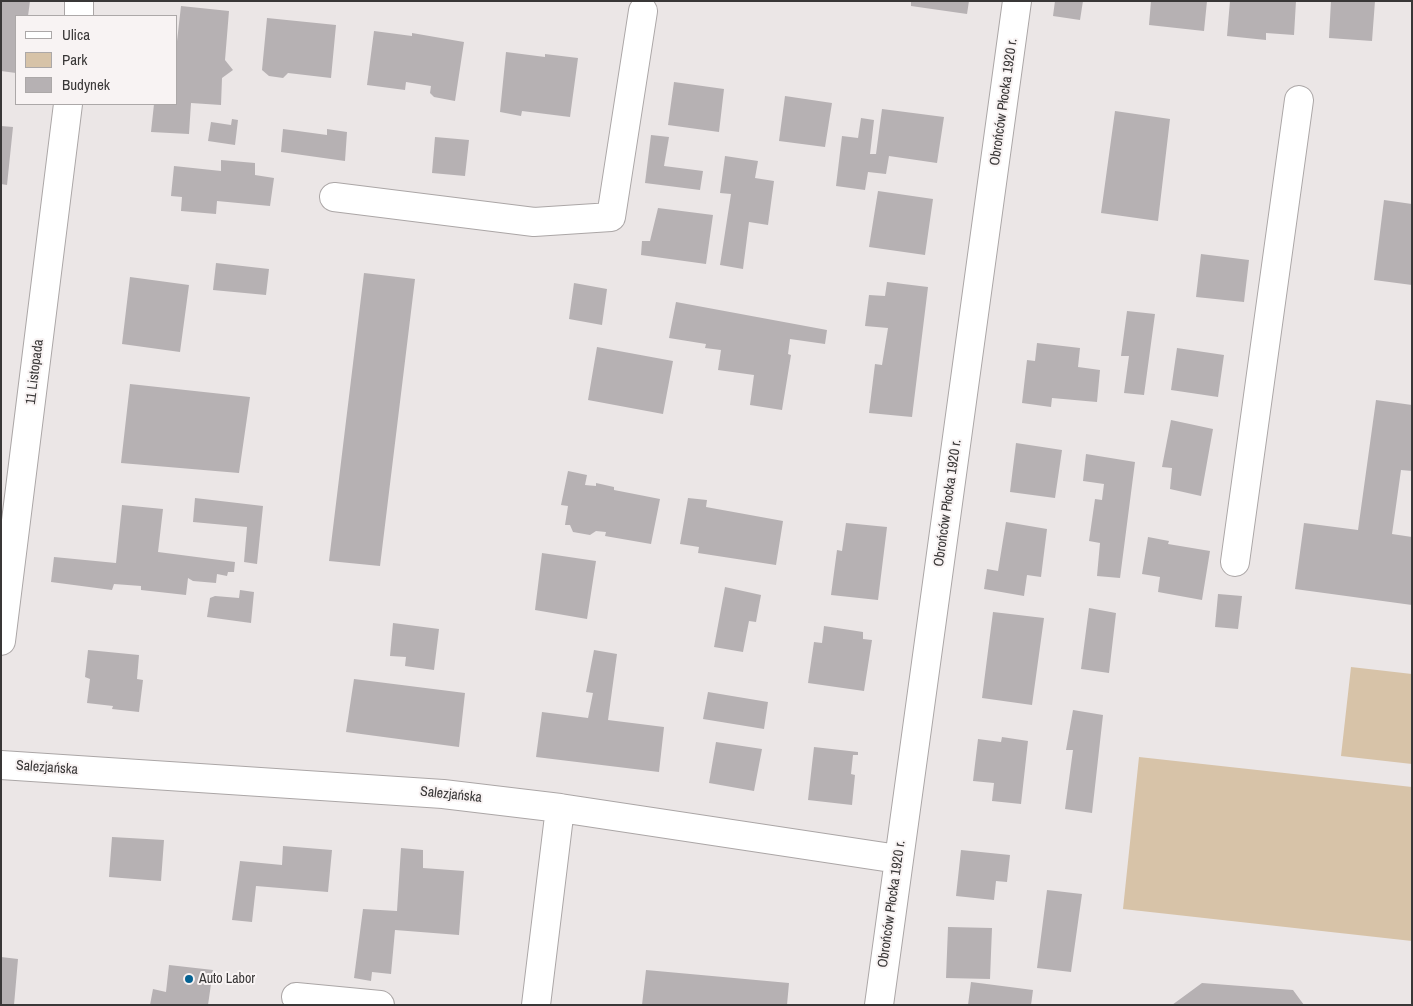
<!DOCTYPE html>
<meta charset="utf-8">
<style>
body{margin:0}
#map{position:relative;width:1413px;height:1006px;overflow:hidden;background:#ebe6e6;font-family:"Archivo Narrow",sans-serif}
canvas{display:block}
.frame{position:absolute;inset:0;border:2px solid #393737;pointer-events:none}
.legend{position:absolute;left:15px;top:15px;width:162px;height:90px;box-sizing:border-box;background:#f8f3f3;border:1px solid #aca8a8;margin:0;padding:6px 9px;list-style:none;font-size:15px;color:#393737}
.legend li{display:flex;align-items:center;gap:10px;height:25px}
.legend b{width:25px;border:1px solid #aca8a8}
</style>
<div id="map">
<canvas width="1413" height="1006"></canvas>
<div class="frame"></div>
<ul class="legend">
<li><b style="height:6px;background:#fff"></b>Ulica</li>
<li><b style="height:14px;background:#d7c3a8"></b>Park</li>
<li><b style="height:14px;background:#b6b1b3"></b>Budynek</li>
</ul>
</div>
<script>
const ctx = document.querySelector('canvas').getContext('2d');
ctx.lineJoin = 'round';
function paint(path, color) {
  ctx.fillStyle = color;
  ctx.fill(path, 'evenodd');
}
function stroke(path, color, width, dash) {
  ctx.strokeStyle = color;
  ctx.lineWidth = width;
  ctx.lineCap = dash ? 'butt' : 'round';
  ctx.setLineDash(dash || []);
  ctx.stroke(path);
}
function write(font, color, halo, rows, align = 'center') {
  ctx.font = font + ' "Archivo Narrow",sans-serif';
  ctx.lineWidth = 4;
  ctx.setLineDash([]);
  ctx.textBaseline = 'middle';
  ctx.strokeStyle = halo;
  ctx.fillStyle = color;
  for (const [text, x, y, turn = 0] of rows) {
    ctx.save();
    ctx.translate(x, y);
    ctx.rotate((+turn || 0) * Math.PI / 180);
    ctx.textAlign = isNaN(turn) ? turn : align;
    if (halo) ctx.strokeText(text, 0, 0);
    ctx.fillText(text, 0, 0);
    ctx.restore();
  }
}
paint(new Path2D(`
 M 1351,667 L 1412,674 L 1412,764 L 1341,756 Z
 M 1139,757 L 1412,787 L 1412,941 L 1123,909 Z`), '#d7c3a8');
paint(new Path2D(`
 M 1,1 L 30,1 L 28,16 L 16,16 L 16,73 L 1,71 Z
 M 911,1 L 969,1 L 967,14 L 911,6 Z
 M 1055,1 L 1083,1 L 1080,20 L 1053,16 Z
 M 1151,1 L 1207,1 L 1204,31 L 1149,25 Z
 M 1230,1 L 1296,1 L 1294,35 L 1266,33 L 1266,40 L 1227,36 Z
 M 1331,1 L 1375,1 L 1372,41 L 1329,38 Z
 M 181,6 L 229,11 L 225,60 L 233,70 L 222,78 L 221,105 L 191,103 L 189,134 L 151,132 L 154,104 L 176,104 L 176,50 Z
 M 267,18 L 336,25 L 331,78 L 288,73 L 283,78 L 269,76 L 262,70 Z
 M 374,31 L 412,36 L 412,33 L 464,42 L 455,101 L 434,97 L 430,93 L 431,86 L 406,82 L 405,90 L 367,85 Z
 M 506,52 L 545,57 L 545,54 L 578,58 L 570,117 L 522,111 L 521,116 L 500,112 Z
 M 674,82 L 724,89 L 719,132 L 668,125 Z
 M 785,96 L 832,103 L 825,147 L 779,141 Z
 M 882,109 L 944,117 L 937,163 L 889,156 L 886,174 L 868,172 L 865,190 L 836,186 L 842,136 L 858,138 L 861,118 L 874,120 L 870,154 L 876,154 Z
 M 1115,111 L 1170,119 L 1158,221 L 1101,213 Z
 M 232,119 L 238,120 L 235,145 L 208,141 L 211,122 L 231,125 Z
 M 1,126 L 13,127 L 7,185 L 1,184 Z
 M 283,129 L 327,135 L 327,129 L 347,132 L 345,161 L 281,152 Z
 M 651,135 L 669,137 L 664,166 L 703,171 L 700,190 L 645,183 Z
 M 435,137 L 469,140 L 465,176 L 432,173 Z
 M 725,156 L 758,161 L 755,178 L 774,181 L 768,225 L 749,222 L 743,269 L 720,265 L 731,194 L 720,193 Z
 M 221,160 L 255,163 L 255,175 L 274,178 L 270,206 L 217,201 L 216,214 L 181,211 L 182,197 L 171,196 L 174,166 L 221,171 Z
 M 878,191 L 933,199 L 925,255 L 869,247 Z
 M 1384,200 L 1412,204 L 1412,285 L 1374,280 Z
 M 658,208 L 713,215 L 706,264 L 641,255 L 642,241 L 650,241 Z
 M 1201,254 L 1249,260 L 1244,302 L 1196,297 Z
 M 216,263 L 269,269 L 266,295 L 213,290 Z
 M 364,273 L 415,279 L 380,566 L 329,561 Z
 M 130,277 L 189,285 L 180,352 L 122,344 Z
 M 887,282 L 928,287 L 912,417 L 869,413 L 875,364 L 882,365 L 888,328 L 865,326 L 869,295 L 885,296 Z
 M 574,283 L 607,289 L 602,325 L 569,319 Z
 M 676,302 L 827,330 L 825,344 L 790,339 L 788,354 L 791,355 L 782,410 L 750,405 L 754,375 L 718,370 L 721,350 L 705,348 L 706,344 L 669,338 Z
 M 1127,311 L 1155,314 L 1144,395 L 1124,393 L 1129,356 L 1121,356 Z
 M 1037,343 L 1080,348 L 1078,367 L 1100,370 L 1097,402 L 1052,398 L 1051,407 L 1022,403 L 1027,360 L 1035,361 Z
 M 597,347 L 673,361 L 663,414 L 588,400 Z
 M 1177,348 L 1224,355 L 1218,397 L 1171,390 Z
 M 130,384 L 250,397 L 239,473 L 121,463 Z
 M 1376,400 L 1412,405 L 1412,471 L 1401,470 L 1392,534 L 1412,537 L 1412,605 L 1295,589 L 1304,523 L 1358,530 Z
 M 1171,420 L 1213,429 L 1201,496 L 1170,489 L 1172,468 L 1162,467 Z
 M 1016,443 L 1062,450 L 1055,498 L 1010,492 Z
 M 1086,454 L 1135,462 L 1120,578 L 1097,576 L 1100,543 L 1089,541 L 1095,499 L 1102,500 L 1104,484 L 1083,481 Z
 M 568,471 L 587,475 L 585,485 L 596,486 L 596,483 L 614,487 L 614,490 L 660,499 L 651,544 L 605,536 L 606,532 L 596,531 L 590,535 L 573,532 L 570,525 L 565,525 L 568,506 L 561,505 Z
 M 195,498 L 263,506 L 257,564 L 244,562 L 247,527 L 193,522 Z
 M 688,498 L 707,500 L 706,507 L 783,521 L 776,565 L 698,553 L 699,547 L 680,544 Z
 M 122,505 L 163,509 L 158,552 L 235,562 L 234,572 L 228,572 L 227,576 L 217,574 L 216,583 L 193,581 L 188,578 L 186,595 L 141,590 L 141,586 L 114,584 L 112,590 L 51,582 L 54,557 L 116,563 Z
 M 1006,522 L 1047,529 L 1041,577 L 1027,575 L 1024,596 L 984,589 L 987,569 L 998,571 Z
 M 846,523 L 887,527 L 878,600 L 831,595 L 837,550 L 842,551 Z
 M 1148,537 L 1169,541 L 1168,544 L 1210,551 L 1202,600 L 1158,592 L 1160,577 L 1142,574 Z
 M 542,553 L 596,561 L 587,619 L 535,610 Z
 M 725,587 L 761,595 L 756,622 L 749,621 L 743,652 L 714,647 Z
 M 240,590 L 254,592 L 251,623 L 207,617 L 210,598 L 215,596 L 239,598 Z
 M 1218,594 L 1242,596 L 1238,629 L 1215,627 Z
 M 1089,608 L 1116,613 L 1109,673 L 1081,669 Z
 M 993,612 L 1044,618 L 1032,705 L 982,698 Z
 M 393,623 L 439,629 L 434,670 L 405,666 L 406,657 L 390,656 Z
 M 824,626 L 863,632 L 863,639 L 872,640 L 864,691 L 808,683 L 814,642 L 822,643 Z
 M 88,650 L 139,655 L 137,679 L 143,680 L 139,712 L 112,709 L 113,706 L 87,703 L 90,679 L 85,677 Z
 M 594,650 L 617,654 L 608,720 L 664,727 L 659,772 L 536,757 L 542,712 L 588,718 L 593,693 L 586,692 Z
 M 354,679 L 465,693 L 459,747 L 346,732 Z
 M 708,692 L 768,702 L 764,729 L 703,719 Z
 M 1073,710 L 1103,715 L 1092,813 L 1065,809 L 1073,750 L 1066,750 Z
 M 1002,737 L 1028,741 L 1021,804 L 992,801 L 994,783 L 973,781 L 978,739 L 1001,742 Z
 M 716,742 L 762,749 L 754,791 L 709,783 Z
 M 814,747 L 858,752 L 858,755 L 853,755 L 851,774 L 855,775 L 852,805 L 808,800 Z
 M 112,837 L 164,840 L 161,881 L 109,877 Z
 M 283,846 L 332,850 L 328,892 L 256,886 L 252,922 L 232,920 L 240,861 L 282,865 Z
 M 401,848 L 423,850 L 423,868 L 464,871 L 459,935 L 395,930 L 391,974 L 372,972 L 371,981 L 354,978 L 363,909 L 397,911 Z
 M 961,850 L 1010,855 L 1007,882 L 996,881 L 994,900 L 956,896 Z
 M 1047,890 L 1082,894 L 1071,972 L 1037,968 Z
 M 948,927 L 992,928 L 990,979 L 946,978 Z
 M 1,957 L 18,959 L 14,1005 L 1,1005 Z
 M 169,965 L 213,970 L 208,1005 L 150,1005 L 153,989 L 166,992 Z
 M 646,970 L 789,983 L 787,1005 L 642,1005 Z
 M 971,982 L 1033,990 L 1031,1005 L 968,1005 Z
 M 1202,983 L 1293,990 L 1304,1005 L 1172,1005 Z`), '#b6b1b3');
const minor = new Path2D(`
 M 79,16 L 79,1
 M 334,197 L 534,222 L 611,217 L 643,11
 M 1235,562 L 1299,100
 M 1,641 L 68,104
 M 1,765 L 443,794 L 560,808 L 898,859
 M 296,997 L 380,1005
 M 536,1005 L 560,808
 M 879,1005 L 1017,1`);
stroke(minor, '#aba6a6', 30);
stroke(minor, '#fff', 28);
for (const [x, y, r, color] of [
 [189,979,5,"#056292"]
]) {
  const dot = new Path2D();
  dot.arc(x, y, r, 0, 2 * Math.PI);
  ctx.fillStyle = color;
  ctx.fill(dot);
  stroke(dot, '#f8f3f3', 2);
}
write('14px', '#393737', '#f8f3f3', [
 ["Obrońców Płocka 1920 r.",1004,102,-82],
 ["11 Listopada",35,372,-83],
 ["Obrońców Płocka 1920 r.",948,503,-82],
 ["Salezjańska",47,768,4],
 ["Salezjańska",451,795,6],
 ["Obrońców Płocka 1920 r.",892,904,-82]
]);
write('14px', '#393737', '#f8f3f3', [
 ["Auto Labor",199,979]
], 'left');
</script>
